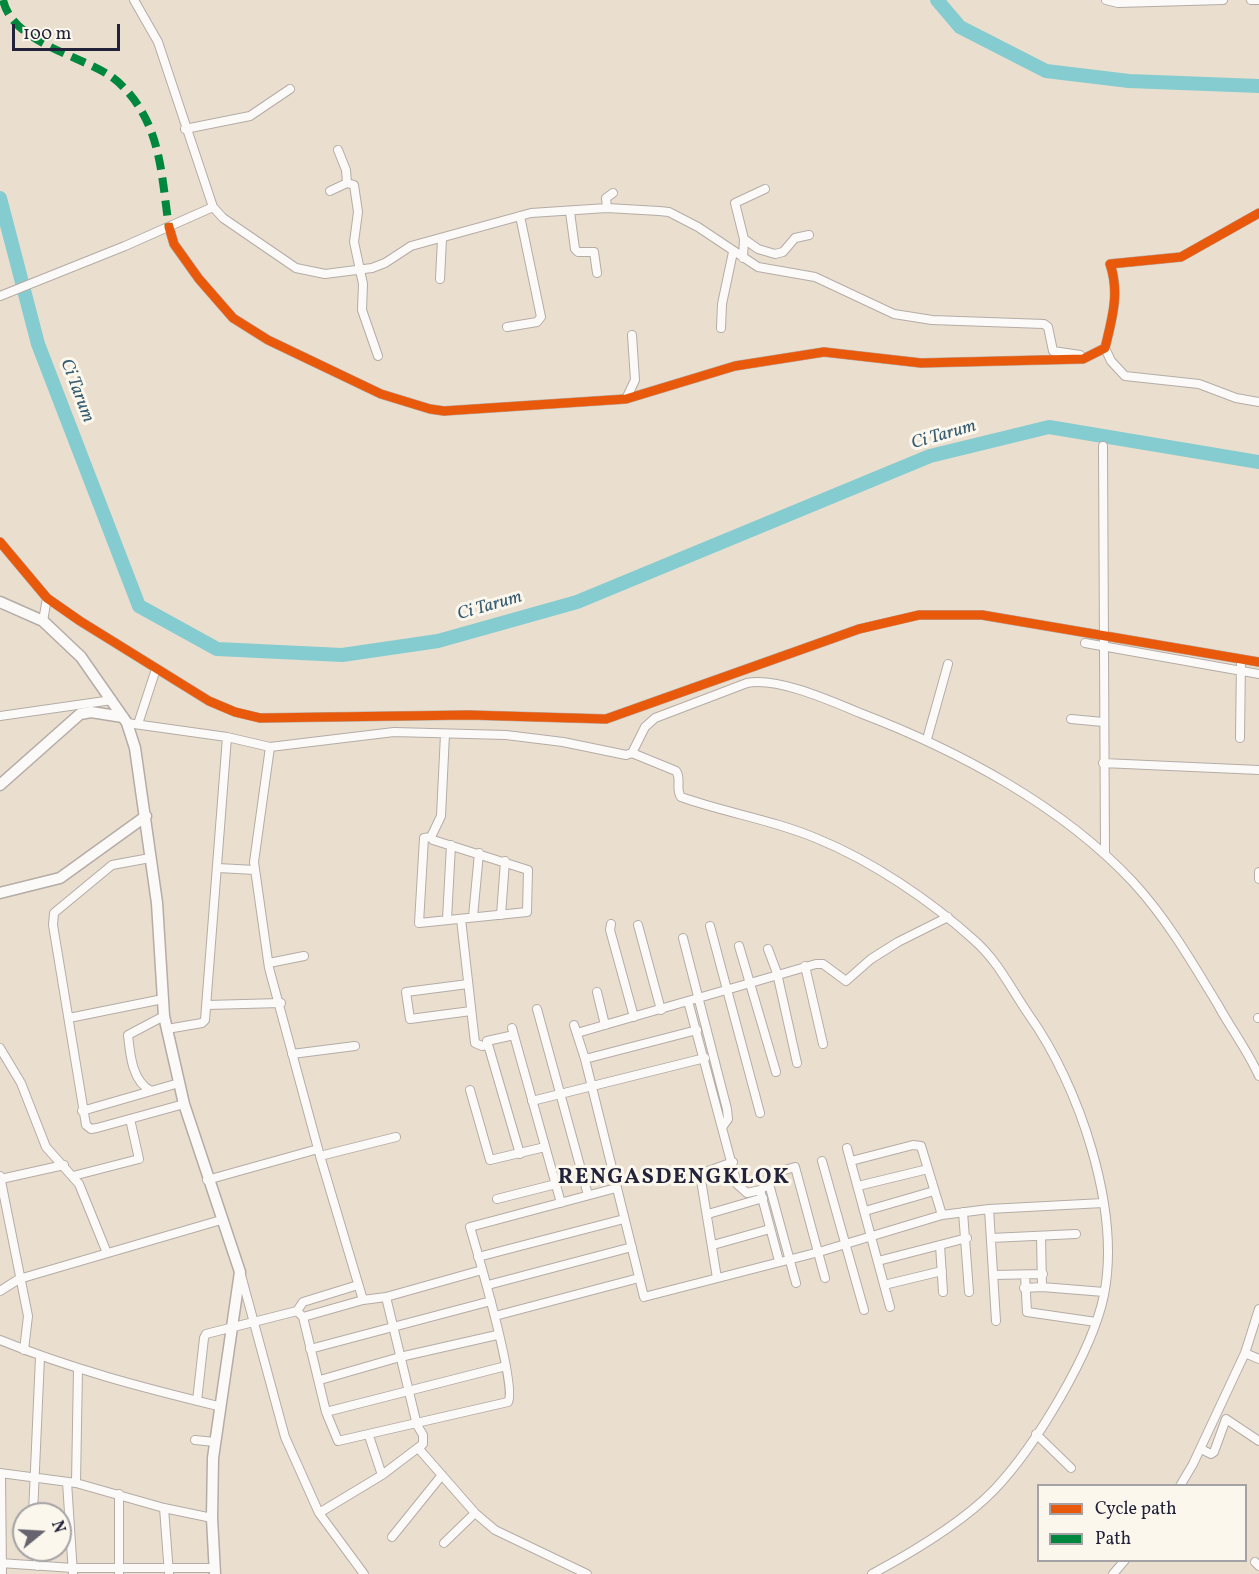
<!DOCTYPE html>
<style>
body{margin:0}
#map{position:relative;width:1259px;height:1574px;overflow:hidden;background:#eadecf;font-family:Vollkorn,serif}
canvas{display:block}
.legend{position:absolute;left:1037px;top:1484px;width:210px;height:78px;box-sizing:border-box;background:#fbf7ec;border:2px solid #a4a2a5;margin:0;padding:8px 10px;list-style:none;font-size:18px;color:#22223b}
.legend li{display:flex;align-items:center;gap:12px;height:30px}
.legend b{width:30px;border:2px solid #a4a2a5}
.north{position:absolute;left:12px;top:1502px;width:60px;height:60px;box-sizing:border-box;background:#fbf7ec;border:2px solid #a4a2a5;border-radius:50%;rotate:72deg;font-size:16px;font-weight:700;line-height:24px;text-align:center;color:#22223b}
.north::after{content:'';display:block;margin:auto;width:21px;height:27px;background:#68646f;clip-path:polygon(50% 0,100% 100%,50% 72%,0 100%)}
.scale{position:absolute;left:12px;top:24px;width:108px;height:27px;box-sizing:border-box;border:3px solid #22223b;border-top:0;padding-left:8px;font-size:18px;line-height:21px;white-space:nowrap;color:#22223b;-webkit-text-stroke:4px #fbf7ec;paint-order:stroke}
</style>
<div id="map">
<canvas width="1259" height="1574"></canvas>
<ul class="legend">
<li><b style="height:8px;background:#e8590c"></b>Cycle path</li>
<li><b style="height:8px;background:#00873e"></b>Path</li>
</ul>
<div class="north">N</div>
<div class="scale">100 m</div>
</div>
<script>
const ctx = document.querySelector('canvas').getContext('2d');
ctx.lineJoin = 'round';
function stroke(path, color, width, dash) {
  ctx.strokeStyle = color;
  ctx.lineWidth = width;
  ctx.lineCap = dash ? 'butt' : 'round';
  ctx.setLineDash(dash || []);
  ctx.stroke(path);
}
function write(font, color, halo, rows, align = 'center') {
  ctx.font = font + ' Vollkorn,serif';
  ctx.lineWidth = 6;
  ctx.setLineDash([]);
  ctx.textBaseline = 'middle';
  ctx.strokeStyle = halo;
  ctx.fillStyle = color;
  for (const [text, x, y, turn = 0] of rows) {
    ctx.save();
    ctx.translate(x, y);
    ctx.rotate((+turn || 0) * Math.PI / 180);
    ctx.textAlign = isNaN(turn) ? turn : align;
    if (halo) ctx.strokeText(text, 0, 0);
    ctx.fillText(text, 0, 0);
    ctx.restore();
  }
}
stroke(new Path2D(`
 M 937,0 L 960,27 L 1046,71 L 1129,81 L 1259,86
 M 0,198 L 38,344 L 139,606 L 217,649 L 342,655 L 438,641 L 577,602 L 930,456 L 1049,427 L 1259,462`), '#84ccd0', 14);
const minor = new Path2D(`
 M 134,0 L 158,42 L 213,207 L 223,218 L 296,268 L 325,274 L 372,268 L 385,263 L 411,246 L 531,213 L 607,208 L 659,211 L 669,212 L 698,227 L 758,267 L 815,277 L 894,314 L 932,320 L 1044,324 L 1048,327 L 1053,351 L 1080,355
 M 1106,0 L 1118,3 L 1223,0
 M 1251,0 L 1259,0
 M 185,129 L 250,116 L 290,89
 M 338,150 L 346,170 L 347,183
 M 330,191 L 347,183 L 354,185 L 358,212 L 354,242 L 363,284 L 362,310 L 378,356
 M 607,208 L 606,198 L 613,193
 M 570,212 L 575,249 L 578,252 L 594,252 L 597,273
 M 169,227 L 174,244 L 199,279 L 233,318 L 268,340 L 381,394 L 430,409 L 444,411 L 626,399 L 735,366 L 824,352 L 921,363 L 1083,359 L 1105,348 C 1112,319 1120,293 1110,264 L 1181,257 L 1259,213
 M 744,239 L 758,249 L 775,254 L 783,252 L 795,238 L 809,235
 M 743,258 L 744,239 L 735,203 L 765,189
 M 440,279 L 442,239
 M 0,296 L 125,246 L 213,207
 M 507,327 L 537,322 L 541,317 L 520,216
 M 721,328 L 722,304 L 733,252
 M 1105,348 L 1111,361 L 1125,376 L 1199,384 L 1236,398 L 1259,402
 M 626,399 L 635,380 L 632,335
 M 1103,446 L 1105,854
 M 0,542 L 47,598 L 80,621 L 209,701 L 235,712 L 260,718 L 469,715 L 606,719 L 859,629 L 919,615 L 982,615 L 1259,662
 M 43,621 L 47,598
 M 1085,643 L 1259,674
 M 0,716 L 112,700
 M 1071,719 L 1103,722
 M 127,723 L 227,737 L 270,747 L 394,732 L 506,735 L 563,742 L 626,755 L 632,753 L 645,727 L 655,718 L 747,683 C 778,677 831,701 860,713 C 957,750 1061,805 1133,882 C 1167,919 1192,962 1218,1005 C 1231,1029 1248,1051 1259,1076
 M 138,724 L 156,669
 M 1240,738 L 1241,659
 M 927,739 L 948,664
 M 270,747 L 254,862 L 269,968 L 320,1156 L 363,1300
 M 632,753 L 676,771 C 682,779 675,789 681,797 C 726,813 774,820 818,839 C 872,861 931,901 974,940 C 998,961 1011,989 1029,1015 C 1079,1085 1121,1209 1104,1295 C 1092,1353 1035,1447 994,1490 C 964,1521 911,1553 872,1574
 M 1103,763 L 1259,770
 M 431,837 L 424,838 L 419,923 L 527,912 L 528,870 L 433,840 L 431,837 L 441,816 L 445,734
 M 150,858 L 112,865 L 54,913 L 53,925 L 86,1125 L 91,1129 L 97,1128 L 184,1104
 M 218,868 L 255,870
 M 1259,872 L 1259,879
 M 501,915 L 505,861
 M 473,917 L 479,853
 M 447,919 L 451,845
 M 461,919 L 475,1043 L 482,1046 L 488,1045
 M 611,924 L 610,930 L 634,1017
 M 638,925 L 661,1010
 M 710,926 L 760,1113
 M 683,938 L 727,1109 L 728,1119 L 723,1126
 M 739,946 L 776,1072
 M 768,949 L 777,973 L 797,1063
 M 269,963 L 304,956
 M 805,966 L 823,1044
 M 468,984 L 406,992 L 410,1019 L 471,1011
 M 597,992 L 605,1025
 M 688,1001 L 737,1184 L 747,1193 L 760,1190 L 769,1184 L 771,1174 L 795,1167 L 825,1278
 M 207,1005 L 281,1003
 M 537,1009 L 588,1195
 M 69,1018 L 163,999
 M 1258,1018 L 1259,1018
 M 574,1025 L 585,1059 L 644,1297 L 819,1252 L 942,1215 L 989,1209 L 1103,1203
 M 512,1028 L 561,1203
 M 167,1029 L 202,1023 L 205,1020 L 227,737
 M 577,1033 L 816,964 L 823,964 L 846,981 L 871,959 L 898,942 L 948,917
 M 514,1035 L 487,1041 L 520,1154
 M 0,1048 L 21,1083 L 46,1147 L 79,1184 L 107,1253
 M 292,1054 L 355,1046
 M 585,1059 L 697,1030
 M 470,1090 L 490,1160 L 545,1147
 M 151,1091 C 132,1081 130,1054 128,1035 L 164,1016
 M 532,1101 L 705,1058
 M 82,1111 L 179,1083
 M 847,1148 L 890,1307
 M 320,1156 L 396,1137
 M 822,1161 L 864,1310
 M 851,1161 L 913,1145 L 921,1146 L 942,1215
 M 0,1176 L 28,1316 L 24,1350
 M 73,1176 L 139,1159 L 130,1119
 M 1,1179 L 64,1165
 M 207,1180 L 318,1149
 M 769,1184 L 796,1283
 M 858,1186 L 928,1169
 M 760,1190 L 779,1261
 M 497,1199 L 556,1184
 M 989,1209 L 996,1321
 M 865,1211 L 934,1191
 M 963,1212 L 969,1292
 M 708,1214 L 763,1198
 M 1041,1236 L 1042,1287
 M 991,1238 L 1076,1234
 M 713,1245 L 770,1229
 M 940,1245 L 943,1292
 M 478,1257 L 624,1219
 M 878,1261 L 967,1238
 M 241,1275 L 285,1437 L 319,1513 L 364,1574
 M 993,1275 L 1043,1274
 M 1025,1275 L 1027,1312 L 1096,1322
 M 717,1278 L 700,1174 L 733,1162
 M 488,1285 L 632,1247
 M 884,1285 L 942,1271
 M 1024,1288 L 1042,1287 L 1104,1292
 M 0,1291 L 19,1279 L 221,1220
 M 297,1311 L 303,1317 L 363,1300 L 386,1297 L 482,1270
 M 297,1311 L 303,1302 L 358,1285
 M 495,1316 L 639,1278
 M 303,1317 L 326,1412 L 338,1441 L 508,1402 C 518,1389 477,1251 470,1227 L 616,1188
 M 0,1340 C 71,1369 144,1388 218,1406
 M 310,1349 L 491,1301
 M 1245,1353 L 1259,1359
 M 320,1380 L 400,1357 L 497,1335
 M 197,1401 L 204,1338 L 206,1334 L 297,1311
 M 326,1412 L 506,1366
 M 1036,1434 L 1071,1468
 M 369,1436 L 382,1475
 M 195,1440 L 215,1442
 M 419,1449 L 475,1513 L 495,1530 L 587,1574
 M 1201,1449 L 1211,1454 L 1214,1452 L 1226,1419 L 1259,1441
 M 0,1473 L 76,1483 L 164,1508 L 212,1518
 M 1,1473 L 2,1574
 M 67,1482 L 73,1574
 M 76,1483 L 78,1368
 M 1180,1486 L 1193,1464 L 1245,1353 L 1259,1309
 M 119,1494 L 119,1574
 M 164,1508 L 169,1574
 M 319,1513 L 382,1475 L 423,1444 L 423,1435 L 417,1425 L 386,1297
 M 33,1514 L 40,1357
 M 392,1537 L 442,1475
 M 444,1543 L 475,1513
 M 36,1550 L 38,1566
 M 1255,1562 L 1259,1566
 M 0,1563 L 73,1568 L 215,1568
 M 1113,1574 L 1125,1560`);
const tertiary = new Path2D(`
 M 0,602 L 43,621 L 81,657 L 127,723 L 135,748 L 157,903 L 164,1016 L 184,1104 L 240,1272 L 213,1458 L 212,1518 L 215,1574
 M 0,785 L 80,714 L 91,712 L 123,717
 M 0,893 L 60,878 L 146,816`);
stroke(minor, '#b4aca6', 10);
stroke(tertiary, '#b4aca6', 13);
stroke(minor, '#fcfaf8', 8);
stroke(tertiary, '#fcfaf8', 10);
stroke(new Path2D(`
 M 3,0 C 13,43 80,55 112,77 C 123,85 135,99 142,112 C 162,146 163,189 169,227`), '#00873e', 8, [15, 8]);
stroke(new Path2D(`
 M 169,227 L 174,244 L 199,279 L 233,318 L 268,340 L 381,394 L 430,409 L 444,411 L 626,399 L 735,366 L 824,352 L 921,363 L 1083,359 L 1105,348 C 1112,319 1120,293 1110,264 L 1181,257 L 1259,213
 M 0,542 L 47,598 L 80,621 L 209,701 L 235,712 L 260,718 L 469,715 L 606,719 L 859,629 L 919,615 L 982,615 L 1259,662`), '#e8590c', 9);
write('italic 18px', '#355b70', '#fbf7ec', [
 ["Ci Tarum",76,391,69],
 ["Ci Tarum",944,436,-16],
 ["Ci Tarum",490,607,-16]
]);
ctx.letterSpacing = '1.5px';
write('bold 22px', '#22223b', '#fbf7ec', [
 ["RENGASDENGKLOK",674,1179]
]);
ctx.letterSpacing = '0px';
</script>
